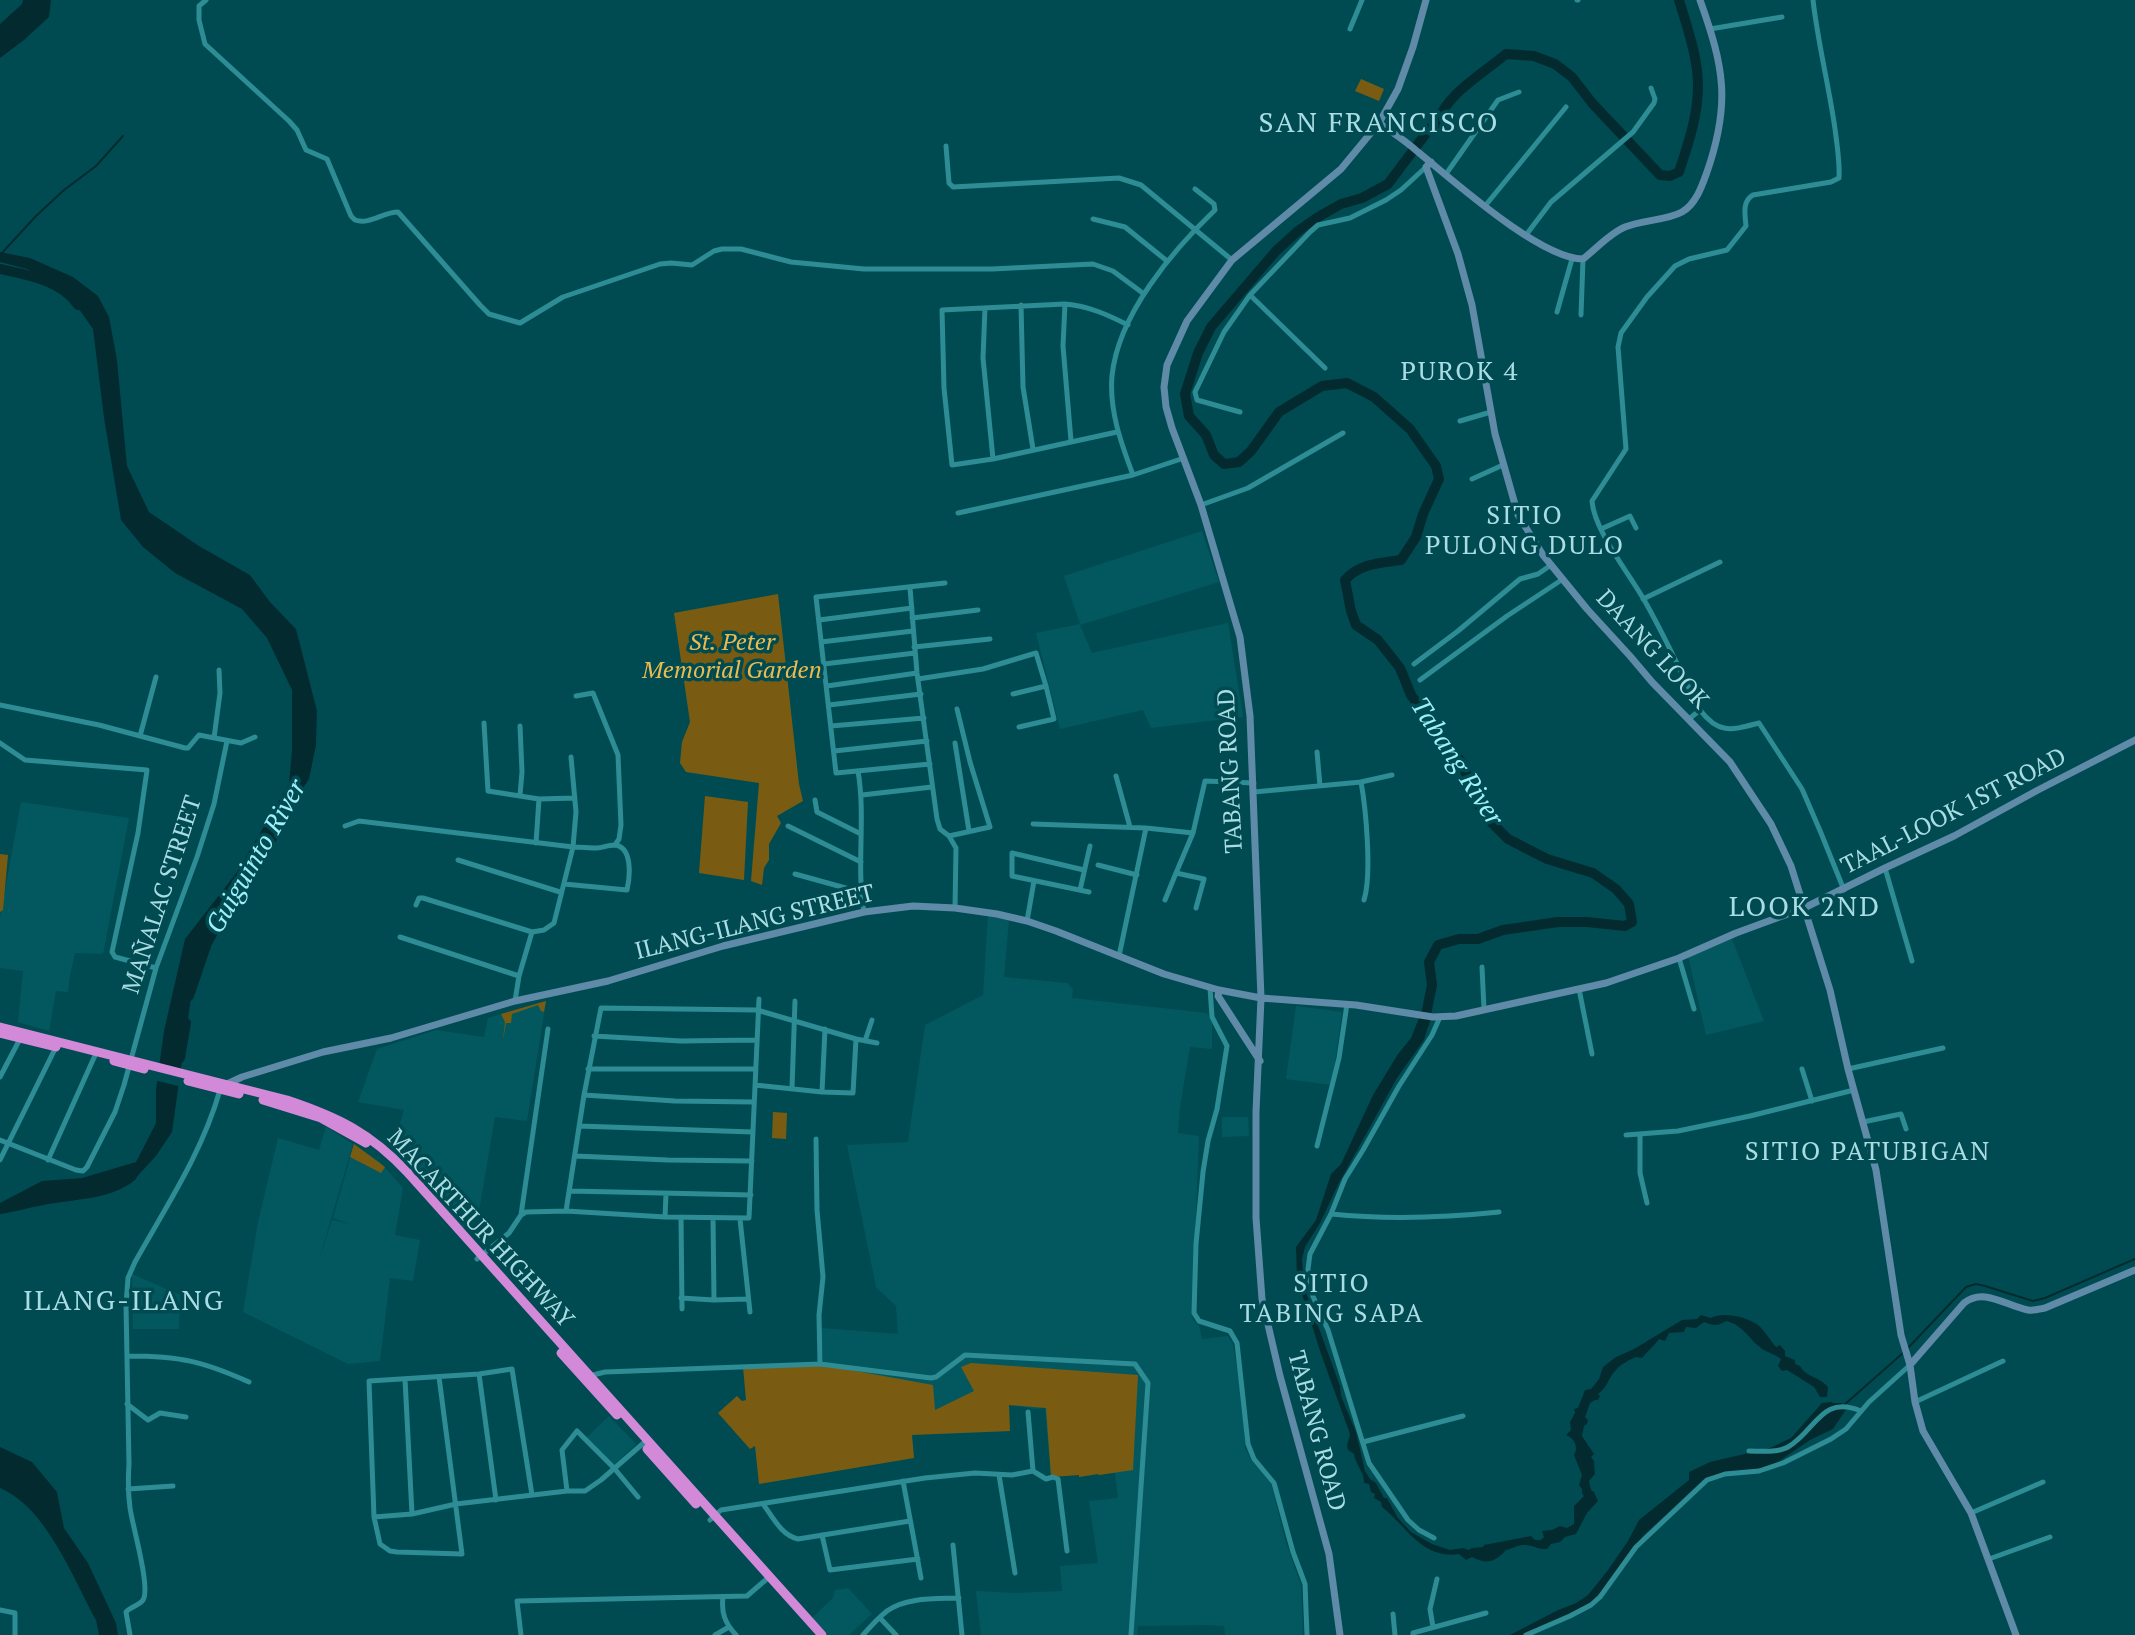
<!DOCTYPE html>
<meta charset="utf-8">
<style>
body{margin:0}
canvas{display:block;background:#004b51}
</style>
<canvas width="2135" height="1635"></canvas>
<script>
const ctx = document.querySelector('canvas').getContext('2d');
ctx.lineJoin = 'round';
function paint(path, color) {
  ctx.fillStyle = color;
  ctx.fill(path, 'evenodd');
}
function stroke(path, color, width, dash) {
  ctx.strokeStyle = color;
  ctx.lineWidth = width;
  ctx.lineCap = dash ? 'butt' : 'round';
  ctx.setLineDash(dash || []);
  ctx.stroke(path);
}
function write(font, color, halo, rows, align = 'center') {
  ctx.font = font + ' "PT Serif",serif';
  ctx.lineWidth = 7;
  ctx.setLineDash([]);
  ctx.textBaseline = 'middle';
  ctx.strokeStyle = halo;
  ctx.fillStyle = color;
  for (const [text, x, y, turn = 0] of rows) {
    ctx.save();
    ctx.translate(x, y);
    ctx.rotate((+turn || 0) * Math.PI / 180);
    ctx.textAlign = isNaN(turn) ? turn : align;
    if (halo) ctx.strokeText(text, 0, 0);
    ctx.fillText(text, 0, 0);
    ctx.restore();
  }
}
paint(new Path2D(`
 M 1202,531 L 1219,582 L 1080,625 L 1092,653 L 1228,623 L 1243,717 L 1151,728 L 1143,710 L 1060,729 L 1036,633 L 1080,624 L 1064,576 Z
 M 21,802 L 129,818 L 103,954 L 75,953 L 70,975 L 68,992 L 56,991 L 49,1031 L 18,1022 L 23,971 L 0,968 L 0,918 Z
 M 988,915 L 1009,919 L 1004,977 L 1067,983 L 1073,989 L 1072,998 L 1207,1013 L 1212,1023 L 1212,1049 L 1190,1047 L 1180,1107 L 1178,1133 L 1199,1136 L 1192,1314 L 1193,1320 L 1199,1325 L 1202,1339 L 1228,1336 L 1233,1345 L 1243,1404 L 1245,1448 L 1251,1460 L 1271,1483 L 1285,1540 L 1301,1585 L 1303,1635 L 1225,1635 L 1224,1626 L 1207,1625 L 1138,1626 L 1137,1635 L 981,1635 L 976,1591 L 1015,1593 L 1062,1591 L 1060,1566 L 1098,1563 L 1089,1501 L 1118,1498 L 1115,1472 L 1099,1475 L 1098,1474 L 1079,1477 L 1079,1475 L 1051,1477 L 1045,1408 L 1036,1409 L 1008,1405 L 1010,1431 L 936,1434 L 823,1365 L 821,1328 L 898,1334 L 896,1306 L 876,1287 L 847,1145 L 908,1142 L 925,1025 L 983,995 Z
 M 1732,939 L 1764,1021 L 1706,1035 L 1688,956 Z
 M 546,1001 L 527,1121 L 495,1117 L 479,1211 L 476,1217 L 463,1228 L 392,1151 L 404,1110 L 358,1102 L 377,1049 L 436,1030 L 484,1037 L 488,1018 Z
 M 1296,1006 L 1342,1012 L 1332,1085 L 1286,1079 Z
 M 1222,1117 L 1248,1117 L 1249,1136 L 1222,1137 Z
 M 326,1127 L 353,1144 L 318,1263 L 332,1220 L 351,1224 L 333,1218 L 354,1144 L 381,1163 L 403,1188 L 395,1235 L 420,1240 L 413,1281 L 390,1278 L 380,1361 L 348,1364 L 243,1312 L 258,1222 L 278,1138 L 319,1150 Z
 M 132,1274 L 180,1295 L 179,1329 L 133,1329 Z
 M 609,1416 L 636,1444 L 613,1466 L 586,1438 Z
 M 848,1588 L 872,1614 L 849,1635 L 828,1635 L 812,1618 L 833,1598 L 835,1590 Z`), '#03585f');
paint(new Path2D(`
 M 1361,79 L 1384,89 L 1379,101 L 1355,91 Z
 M 778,594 L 799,784 L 803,801 L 777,816 L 781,823 L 769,844 L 769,860 L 764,868 L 762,885 L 751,881 L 759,783 L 686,772 L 680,763 L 682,742 L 690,722 L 674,613 Z
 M 705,796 L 748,802 L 744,880 L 699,873 Z
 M 0,854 L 8,855 L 3,910 L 0,912 Z
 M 546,1001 L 544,1012 L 541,1011 L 538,1005 L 512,1014 L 511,1023 L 506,1023 L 503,1040 L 505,1022 L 501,1014 Z
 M 773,1112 L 787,1113 L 786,1139 L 772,1138 Z
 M 354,1144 L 385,1167 L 381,1173 L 350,1157 Z
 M 971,1363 L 1138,1375 L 1133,1470 L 1099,1475 L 1098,1474 L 1079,1477 L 1079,1475 L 1051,1477 L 1046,1408 L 1009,1405 L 1010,1431 L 912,1435 L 914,1458 L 759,1484 L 755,1446 L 750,1449 L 718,1413 L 737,1396 L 742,1401 L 746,1400 L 743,1367 L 823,1365 L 933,1385 L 935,1410 L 974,1391 L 961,1367 Z`), '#795c12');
paint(new Path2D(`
 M 23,0 L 51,0 L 49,17 L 24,40 L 0,58 L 0,24 L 22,4 Z
 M 0,252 L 30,258 L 73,277 L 98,296 L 109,317 L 117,360 L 127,466 L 149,512 L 199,546 L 250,575 L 270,602 L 296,629 L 317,711 L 316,745 L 309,779 L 208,936 L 193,984 L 172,1132 L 156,1156 L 131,1183 L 59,1196 L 24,1199 L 0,1207 L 0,1203 L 42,1181 L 82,1178 L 136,1162 L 156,1123 L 156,1089 L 164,1031 L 185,939 L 237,872 L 289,784 L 292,750 L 292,690 L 267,638 L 242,609 L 175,573 L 143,547 L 121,520 L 104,418 L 93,329 L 69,295 L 27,269 L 0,262 Z
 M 1419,1018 L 1430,1020 L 1424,1040 L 1397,1078 L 1339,1183 L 1320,1223 L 1305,1247 L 1302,1259 L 1304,1287 L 1340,1386 L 1341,1396 L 1356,1432 L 1365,1471 L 1370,1479 L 1376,1483 L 1384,1498 L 1387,1498 L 1398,1518 L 1411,1532 L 1432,1544 L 1450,1550 L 1463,1548 L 1469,1550 L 1472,1548 L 1483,1547 L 1484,1545 L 1531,1536 L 1535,1540 L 1541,1540 L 1544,1537 L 1542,1531 L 1552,1530 L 1560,1526 L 1567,1528 L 1574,1524 L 1574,1506 L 1584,1496 L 1582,1493 L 1582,1489 L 1579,1485 L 1582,1475 L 1574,1455 C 1579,1447 1574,1438 1566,1435 L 1571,1430 L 1570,1422 L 1575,1413 L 1574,1409 L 1578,1408 L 1585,1390 L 1591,1389 L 1599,1379 L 1603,1367 L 1616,1357 L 1634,1349 L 1682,1320 L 1697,1319 L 1701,1315 L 1711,1318 C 1722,1311 1748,1317 1758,1325 C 1764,1330 1770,1340 1776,1347 L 1780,1345 L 1785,1351 L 1785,1356 L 1795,1360 L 1795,1364 L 1800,1366 C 1806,1377 1820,1377 1828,1387 L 1827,1397 L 1820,1397 L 1814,1387 L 1787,1370 L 1782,1371 L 1778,1366 L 1781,1359 C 1775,1354 1766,1352 1761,1348 C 1748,1338 1743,1325 1726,1321 C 1718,1326 1714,1326 1704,1322 L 1696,1328 L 1686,1327 L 1684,1332 L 1669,1333 L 1665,1341 L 1659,1339 C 1654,1346 1648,1351 1642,1358 L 1636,1357 C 1629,1360 1621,1364 1616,1370 C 1608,1378 1608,1387 1598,1394 L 1600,1396 L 1598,1400 L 1595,1400 L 1590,1403 L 1585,1417 L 1588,1420 L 1587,1424 L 1584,1426 L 1582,1436 L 1594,1454 L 1591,1457 L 1594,1461 L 1595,1474 L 1589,1481 L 1591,1490 L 1594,1492 L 1598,1501 L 1587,1513 L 1576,1534 L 1565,1537 L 1560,1542 L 1551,1544 L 1547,1549 C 1538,1550 1532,1544 1523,1545 C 1517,1545 1512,1549 1506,1550 C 1495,1562 1487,1565 1472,1557 L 1466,1560 L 1459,1554 C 1423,1560 1406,1526 1382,1507 L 1381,1502 L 1374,1498 L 1375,1494 L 1371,1492 L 1369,1484 L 1364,1483 C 1365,1473 1355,1464 1354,1454 L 1348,1450 L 1347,1445 L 1350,1434 L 1321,1354 L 1297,1278 L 1296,1247 L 1316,1220 L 1331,1174 L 1341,1164 L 1373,1095 L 1398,1054 L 1411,1038 Z
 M 1831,1402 L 1833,1403 L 1842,1403 L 1847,1408 L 1833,1429 L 1810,1440 L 1778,1462 L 1756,1470 L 1707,1477 L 1703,1480 L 1643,1536 L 1603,1590 L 1588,1605 L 1522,1635 L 1510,1635 L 1556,1611 L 1576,1603 L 1588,1595 L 1608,1570 L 1628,1541 L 1639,1520 L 1689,1480 L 1689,1472 L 1710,1462 L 1770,1448 L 1791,1438 L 1822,1403 Z
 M 0,1447 L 32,1462 L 57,1492 L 64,1528 L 88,1563 L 116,1623 L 118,1635 L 99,1635 L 96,1620 C 73,1578 46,1507 0,1488 Z`), '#032b2f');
paint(new Path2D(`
 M 156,1063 L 184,1071 L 182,1087 L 154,1080 Z`), '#004b51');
stroke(new Path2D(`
 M 0,255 L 36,216 L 64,190 L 96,166 L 123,136
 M 1907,1349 L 1966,1287 L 1976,1284 L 1985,1286 L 2033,1301 L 2045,1298 L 2135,1259
 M 1844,1405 L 1903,1353`), '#032b2f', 2);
stroke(new Path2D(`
 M 0,269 C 27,275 61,280 78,305
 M 189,996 L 207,943 L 225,911 L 246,884 L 282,820
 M 1424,1024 L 1432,985 L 1429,962 L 1438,945 L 1459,939 L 1478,939 L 1503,930 L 1558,922 L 1587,922 L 1625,926 L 1632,922 L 1629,904 L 1616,889 L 1593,873 L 1547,859 L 1508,839 L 1487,818 L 1476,800 L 1462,763 L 1411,695 L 1400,668 L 1378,640 L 1356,625 L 1351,611 L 1345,580 C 1360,563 1381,563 1401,560 L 1416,537 L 1423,514 L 1439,479 L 1436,466 L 1410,429 L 1374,397 L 1347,383 L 1322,386 L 1279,412 L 1251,451 L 1239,462 L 1224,464 L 1214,455 L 1206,435 L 1189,416 L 1185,394 L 1198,353 L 1211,327 L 1276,251 L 1298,231 L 1318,217 L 1341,204 L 1362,198 L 1388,184 L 1430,128 L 1436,125 C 1447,93 1481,75 1506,54 L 1534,56 L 1555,64 L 1572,77 L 1592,103 L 1660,175 L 1670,176 L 1679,172 C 1688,144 1698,116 1698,86 C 1698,57 1687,27 1679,0
 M 180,1058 L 186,1023
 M 0,1209 C 16,1206 32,1202 48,1199 C 77,1194 108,1195 132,1176`), '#032b2f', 10);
stroke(new Path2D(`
 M 206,0 L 199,6 L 199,20 L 205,44 L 289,121 L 297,130 L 306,150 L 327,159 L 351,216 L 355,220 C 370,225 383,212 398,212 L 480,305 L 489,314 L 520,323 L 563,297 L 660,264 L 671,263 L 692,265 L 714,251 L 722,249 L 741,249 L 791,262 L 864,269 L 992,269 L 1093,264 L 1113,271 L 1144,294
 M 1577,0 L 1578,0
 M 1350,29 L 1362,0
 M 1710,29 L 1782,17
 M 946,146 L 949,183 L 953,187 L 1119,178 L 1141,185 L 1232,260
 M 1446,174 L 1498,100 L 1519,92
 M 1485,206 L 1566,107
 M 1093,219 L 1125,227 L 1167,261
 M 1526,235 L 1551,202 L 1633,132 L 1654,103 L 1655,99 L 1651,88
 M 1250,295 L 1325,368
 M 1065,304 L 1063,346 L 1071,441
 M 1021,305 L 1023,387 L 1033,449
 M 985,308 L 983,358 L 993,459
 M 1557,312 L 1572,259
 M 1581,315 L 1583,259
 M 1240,412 L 1197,400 L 1195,392 L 1224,332 L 1250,295 L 1310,232 L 1318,225 L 1350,218 L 1386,200 L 1401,190 L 1426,167
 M 1460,421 L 1491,412
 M 1117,432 L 993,459 L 952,465 L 944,388 L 942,310 L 1065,304 C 1089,306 1108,315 1128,325
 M 1133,475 C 1121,443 1109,410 1112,376 C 1118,315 1172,251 1215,210 L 1214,204 L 1195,189
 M 1472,479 L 1503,465
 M 1201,505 L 1248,488 L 1343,433
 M 958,513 L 1133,475 L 1184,458
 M 1601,529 L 1630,516 L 1636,528
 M 910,588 L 917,673 L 937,819 L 940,829 L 949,836
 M 1643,599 L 1720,562
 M 912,618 L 978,610
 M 819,620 L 912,608
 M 821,642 L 913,631
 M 914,647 L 990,639
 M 824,664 L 915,653
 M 1414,664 L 1458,631 L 1520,579 L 1538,574 L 1551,565
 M 918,679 L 983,669 L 1036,653 L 1046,686
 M 1420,680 L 1507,616 L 1563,579
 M 827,686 L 917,673
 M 1013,694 L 1046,686 L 1054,719 L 1019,727
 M 576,696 L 593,693 L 618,755 L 621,825 L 619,839 L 615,845
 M 0,705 L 99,725 L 185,748 L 188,748 L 199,735 L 241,743 L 255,737
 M 829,705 L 921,694
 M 1700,710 C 1719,735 1732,730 1759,723 L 1802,789 L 1821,833 L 1844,890
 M 1689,719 L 1700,710 C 1681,673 1664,634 1643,598 C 1628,572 1594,530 1592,501 L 1626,449 L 1618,347 L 1621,333 L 1647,297 L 1675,266 L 1689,259 L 1727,250 L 1746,226 C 1745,215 1742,201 1753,195 L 1831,182 L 1839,178 C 1840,162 1837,145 1835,129 C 1829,86 1818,44 1813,0
 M 484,723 L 488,791 L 539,799 L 575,798
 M 520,726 L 522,772 L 520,795
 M 831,726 L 924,718
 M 140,736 L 156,677
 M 214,738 L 220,693 L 219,670
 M 0,743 L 25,760 L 147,770 L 138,833 L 112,952 L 115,957 L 156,968
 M 955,743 L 969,831
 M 834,751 L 927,741
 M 1317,752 L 1320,786
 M 930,764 L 836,773 L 816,597 L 945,583
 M 858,771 C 866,818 856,866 864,912
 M 1116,776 L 1130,827
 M 1361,782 L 1392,775
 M 1254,792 L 1361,782 C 1366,809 1372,875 1364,900
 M 862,795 L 932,787
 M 815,800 L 817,812 L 861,834
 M 1033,824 L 1146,828 L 1193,833
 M 345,826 L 359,821 L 573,847 C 581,847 589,848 597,848 C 602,848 608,845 614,845 C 633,846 630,877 627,890 L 564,884
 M 788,826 L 861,862
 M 536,843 L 539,799
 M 458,860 L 560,892
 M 1098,865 L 1137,875
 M 1885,868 L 1912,961
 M 1084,870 L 1012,853 L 1012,876 L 1089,892
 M 795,874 L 860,892
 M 1080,890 L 1090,846
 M 1165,900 L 1176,873
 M 416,905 L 419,898 L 423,898 L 532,932
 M 955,908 L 956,848 L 949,836 L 990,827 L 970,762 L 957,709
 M 1196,908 L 1204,879 L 1176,873 L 1193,833 L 1205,781 L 1254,783
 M 1027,921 L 1034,881
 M 400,937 L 519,976
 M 1119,956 L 1146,828
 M 1679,958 L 1694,1009
 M 1482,967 L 1484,1009
 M 1210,988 L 1212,1017 L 1227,1046 L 1217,1109 L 1208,1141 L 1203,1172 L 1196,1244 L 1194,1313 L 1199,1321 L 1230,1331 L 1237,1343 L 1248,1444 L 1254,1459 L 1274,1483 L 1293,1552 L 1305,1584 L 1307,1635
 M 1579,989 L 1592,1054
 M 515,1001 L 519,976 L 532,932 L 544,930 L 554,923 L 573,847 L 576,812 L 571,757
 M 594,1036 L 681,1041 L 756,1040
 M 865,1041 L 872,1020
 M 588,1069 L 755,1069
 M 1802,1069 L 1812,1101
 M 1848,1069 L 1943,1048
 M 0,1077 L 21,1037
 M 755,1085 L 822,1092 L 853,1093 L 856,1039
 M 792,1088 L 795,1001
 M 822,1092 L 825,1029
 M 584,1095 L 675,1101 L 754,1102
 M 1863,1122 L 1901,1114 L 1906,1129
 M 579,1126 L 752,1132
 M 1626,1135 L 1678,1131 L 1750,1116 L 1854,1090
 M 1640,1135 L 1640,1173 L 1647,1203
 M 816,1139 L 817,1210 L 823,1277 L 819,1315 L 820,1364
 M 0,1140 L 76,1170 L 83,1171 L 87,1167 L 115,1112 L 124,1085 L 156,968 L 197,857 L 214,804 L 227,741
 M 1317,1146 L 1339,1058 L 1347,1004
 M 575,1156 L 668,1160 L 752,1161
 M 0,1160 L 56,1047
 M 48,1160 L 97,1051
 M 570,1191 L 751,1195
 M 566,1211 L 584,1095 L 601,1008 L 757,1010 L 856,1039 L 877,1043
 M 1331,1214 C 1389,1220 1442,1218 1499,1212
 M 521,1215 L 526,1212 L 566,1211 L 665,1217 L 749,1218 L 759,999
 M 665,1217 L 666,1194
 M 681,1217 L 682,1309
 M 713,1218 L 714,1300
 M 740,1219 L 750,1312
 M 477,1259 L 509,1233 L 521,1215 L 548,1029
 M 681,1298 L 714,1300 L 747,1299
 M 128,1356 C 180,1356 202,1361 249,1382
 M 479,1374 L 496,1500
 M 589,1376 L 605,1372 L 820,1364 L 931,1378 L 936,1377 L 965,1355 L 1135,1364 L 1148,1383 L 1131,1635
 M 439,1377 L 462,1554 L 397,1552 L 390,1551 L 380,1544 L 374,1517 L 369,1381 L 479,1374 L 512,1369 L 532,1495
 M 405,1379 L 412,1514
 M 1915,1402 L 2003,1361
 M 127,1404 L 148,1420 L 160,1413 L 186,1417
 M 1028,1412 L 1033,1471
 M 1363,1442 L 1463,1416
 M 1749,1451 C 1761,1451 1777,1453 1788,1447 C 1816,1431 1821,1394 1861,1411
 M 999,1475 L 1015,1573
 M 903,1481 L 921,1578
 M 128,1489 L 173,1486
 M 567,1491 L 562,1450 L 577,1431 L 614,1468 L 638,1497
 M 763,1504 C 773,1517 781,1535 798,1539 L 910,1521
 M 1971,1513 L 2043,1482
 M 374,1517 L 412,1514 L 456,1504 L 567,1491 L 585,1491 L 601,1480 L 647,1440
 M 710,1520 L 721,1510 L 925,1478 L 975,1473 L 1012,1475 L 1033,1471 L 1046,1479 L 1053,1477 L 1058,1479 L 1067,1551
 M 822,1535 L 830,1570 L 918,1559
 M 1434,1538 L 1419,1530 L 1408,1520 L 1369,1463 L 1328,1330 L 1311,1292 L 1308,1269 L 1310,1254 L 1331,1214 L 1345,1179 L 1363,1150 L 1399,1086 L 1432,1035 L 1440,1017
 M 953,1545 L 962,1635
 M 1989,1559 L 2050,1537
 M 723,1597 C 721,1613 725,1623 736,1635
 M 0,1610 L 15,1613 L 15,1635
 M 1393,1614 L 1395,1635
 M 880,1618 L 896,1635
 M 1433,1627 L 1430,1609 L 1437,1579
 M 130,1635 L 126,1612 C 130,1607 140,1605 143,1600 C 151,1588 132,1524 130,1508 C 128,1493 128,1479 129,1464 L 126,1305 L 128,1278 L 135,1262 C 167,1205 202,1153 220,1090
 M 521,1635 L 517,1601 L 747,1596 L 769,1577
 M 715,1635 L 729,1627
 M 863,1635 C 870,1627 878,1618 887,1611 C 906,1597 936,1599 959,1598
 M 1413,1635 L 1413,1633 L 1486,1613
 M 1526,1635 L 1570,1616 L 1591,1605 L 1600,1597 L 1636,1547 L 1707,1480 L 1725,1474 L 1759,1471 L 1783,1463 L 1831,1439 L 1846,1429 L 1869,1402 L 1910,1365`), '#2e8c95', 5);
stroke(new Path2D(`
 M 1379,123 C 1392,132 1406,141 1418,152 C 1454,181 1539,258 1583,259 C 1596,249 1610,233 1625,227 C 1642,220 1668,220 1682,212 C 1696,204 1702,186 1707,172 C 1731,103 1724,67 1700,0
 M 1431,162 L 1426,167 L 1458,254 L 1472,305 L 1495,434 L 1518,515 L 1543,555 L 1587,609 L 1630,656 L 1652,682 L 1730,762 L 1771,824 L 1791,866 L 1830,990 L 1848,1069 L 1876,1170 L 1901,1335 L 1910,1365 L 1915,1402 L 1923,1431 L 1971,1513 L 2016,1635
 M 1219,990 L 1218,996 L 1260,1061
 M 225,1085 L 242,1077 L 323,1052 L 391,1038 L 515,1001 L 608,981 L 723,946 L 864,912 L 913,906 L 955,908 L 997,914 L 1027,921 L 1056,931 L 1164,974 L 1219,990 L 1261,998 L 1356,1005 L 1433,1017 L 1456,1016 L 1606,983 L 1679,958 L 1736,933 L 1804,908 L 1885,868 L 1954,836 L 2038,790 L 2135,740
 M 1910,1365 L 1964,1303 C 1984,1287 2006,1306 2028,1310 C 2034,1311 2040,1309 2045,1308 L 2135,1270
 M 1340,1635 L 1329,1554 L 1280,1376 L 1262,1299 L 1256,1218 L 1256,1112 L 1261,998 L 1250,716 L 1240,637 L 1201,505 L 1172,428 L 1166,407 L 1164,387 L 1167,365 L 1187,321 L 1232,260 L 1341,169 L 1379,123 L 1398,89 L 1413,47 L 1426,0`), '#5f8ba9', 7);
stroke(new Path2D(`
 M 0,1027 L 287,1100 C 338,1117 371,1133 408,1173 L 822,1635
 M 0,1033 L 56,1047
 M 114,1061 L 144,1069
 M 188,1081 L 239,1094
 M 263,1100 L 321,1118 L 366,1143
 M 561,1353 L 617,1415
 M 647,1449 L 696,1504`), '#d289d8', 9);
write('italic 24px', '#ecbb4f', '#004b51', [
 ["St. Peter",732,643],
 ["Memorial Garden",732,671]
]);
write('24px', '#aadde3', '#004b51', [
 ["DAANG LOOK",1652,650,47],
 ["TABANG ROAD",1231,771,-93],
 ["TAAL-LOOK 1ST ROAD",1954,812,-27],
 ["MAÑALAC STREET",163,895,-72],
 ["ILANG-ILANG STREET",755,923,-14],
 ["MACARTHUR HIGHWAY",480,1229,47],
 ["TABANG ROAD",1316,1431,75]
]);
ctx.letterSpacing = '2px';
write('26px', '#aadde3', '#004b51', [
 ["PUROK 4",1460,373],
 ["SITIO",1525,517],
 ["PULONG DULO",1525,547],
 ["SITIO PATUBIGAN",1868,1153],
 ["SITIO",1332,1285],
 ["TABING SAPA",1332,1315]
]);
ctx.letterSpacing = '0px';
write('italic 26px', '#9ef1fa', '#004b51', [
 ["Tabang River",1456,762,57],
 ["Guiguinto River",257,857,-60]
]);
ctx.letterSpacing = '2px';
write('28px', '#aadde3', '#004b51', [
 ["SAN FRANCISCO",1379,124],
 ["LOOK 2ND",1805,908],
 ["ILANG-ILANG",124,1302]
]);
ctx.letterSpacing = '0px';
</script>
